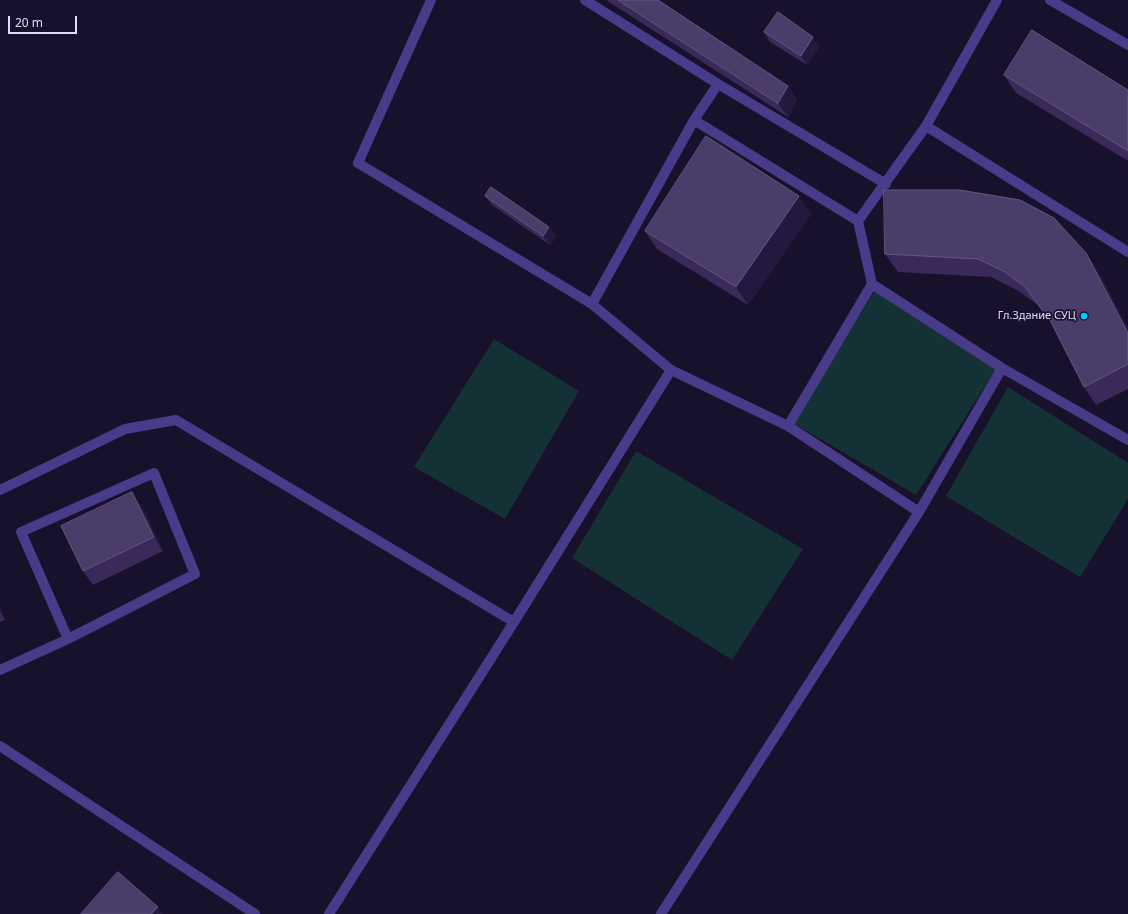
<!DOCTYPE html>
<meta charset="utf-8">
<style>
body{margin:0}
#map{position:relative;width:1128px;height:914px;overflow:hidden;background:#18112b;font-family:"Noto Sans",sans-serif}
canvas{display:block}
.scale{position:absolute;left:8px;top:16px;width:69px;height:18px;box-sizing:border-box;border:2px solid #e3dbff;border-top:0;padding-left:5px;font-size:12px;line-height:14px;white-space:nowrap;color:#e3dbff;-webkit-text-stroke:3px #18112b;paint-order:stroke}
</style>
<div id="map">
<canvas width="1128" height="914"></canvas>
<div class="scale">20 m</div>
</div>
<script>
const ctx = document.querySelector('canvas').getContext('2d');
ctx.lineJoin = 'round';
function paint(path, color) {
  ctx.fillStyle = color;
  ctx.fill(path, 'evenodd');
}
function stroke(path, color, width, dash) {
  ctx.strokeStyle = color;
  ctx.lineWidth = width;
  ctx.lineCap = dash ? 'butt' : 'round';
  ctx.setLineDash(dash || []);
  ctx.stroke(path);
}
function write(font, color, halo, rows, align = 'center') {
  ctx.font = font + ' "Noto Sans",sans-serif';
  ctx.lineWidth = 3.5;
  ctx.setLineDash([]);
  ctx.textBaseline = 'middle';
  ctx.strokeStyle = halo;
  ctx.fillStyle = color;
  for (const [text, x, y, turn = 0] of rows) {
    ctx.save();
    ctx.translate(x, y);
    ctx.rotate((+turn || 0) * Math.PI / 180);
    ctx.textAlign = isNaN(turn) ? turn : align;
    if (halo) ctx.strokeText(text, 0, 0);
    ctx.fillText(text, 0, 0);
    ctx.restore();
  }
}
paint(new Path2D(`
 M 876,289 L 996,369 L 916,495 L 793,423 Z
 M 494,339 L 579,391 L 505,519 L 414,467 Z
 M 1008,387 L 1128,463 L 1128,499 L 1080,577 L 946,496 Z
 M 636,451 L 803,549 L 732,660 L 572,558 Z`), '#143235');
stroke(new Path2D(`
 M 431,0 L 358,163 L 592,304 L 671,370
 M 585,0 L 718,84 L 886,184
 M 1050,0 L 1128,45
 M 694,120 L 858,221
 M 926,126 L 1128,252
 M 872,284 L 1002,368 L 1128,440
 M 592,304 L 694,120 L 718,84
 M 788,426 L 872,284 L 858,221 L 926,126 L 997,0
 M 0,490 L 125,429 L 176,420 L 514,622 L 671,370 L 788,426 L 919,512 L 1002,368
 M 0,670 L 68,639 L 195,574 L 154,473 L 21,532 L 68,639
 M 0,746 L 255,914
 M 329,914 L 514,622
 M 661,914 L 919,512`), '#483c8a', 10);
paint(new Path2D(`
 M 606,0 L 658,0 L 788,86 L 797,100 L 788,117 Z
 M 764,32 L 820,46 L 807,65 L 770,42 Z
 M 1004,75 L 1128,90 L 1128,161 L 1016,93 Z
 M 485,196 L 549,227 L 556,237 L 550,245 L 492,205 Z
 M 811,214 L 748,305 L 657,249 L 645,231 Z
 M 1086,253 L 1098,271 L 1128,328 L 1128,389 L 1096,405 L 1084,387 L 1053,326 L 1038,305 L 1017,290 L 991,277 L 898,272 L 885,254 Z
 M 142,506 L 163,551 L 93,585 L 83,571 Z
 M 0,608 L 5,620 L 0,622 Z`), '#392a59');
paint(new Path2D(`
 M 813,37 L 820,46 L 807,65 L 801,56 Z
 M 788,86 L 797,100 L 788,117 L 778,103 Z
 M 799,196 L 811,214 L 748,305 L 736,287 Z
 M 549,227 L 556,237 L 550,245 L 543,236 Z
 M 1086,253 L 1098,271 L 1128,328 L 1128,333 Z
 M 132,492 L 142,506 L 163,551 L 154,537 Z
 M 0,608 L 5,620 L 0,612 Z
 M 158,907 L 163,914 L 151,914 Z`), '#24183f');
const building = new Path2D(`
 M 618,0 L 658,0 L 788,86 L 778,103 Z
 M 778,12 L 813,37 L 801,56 L 764,32 Z
 M 1032,30 L 1128,90 L 1128,151 L 1004,75 Z
 M 706,136 L 799,196 L 736,287 L 645,231 Z
 M 491,187 L 549,227 L 543,236 L 485,196 Z
 M 884,190 L 960,190 L 1020,200 L 1054,218 L 1086,253 L 1128,333 L 1128,364 L 1084,387 L 1051,322 L 1025,287 L 1005,272 L 978,259 L 885,254 Z
 M 132,492 L 154,537 L 83,571 L 61,526 Z
 M 118,872 L 158,907 L 151,914 L 81,914 Z`);
paint(building, '#4b3d6a');
stroke(building, '#635682', 1);
for (const [x, y, r, color] of [
 [1084,316,4,"#07caff"]
]) {
  const dot = new Path2D();
  dot.arc(x, y, r, 0, 2 * Math.PI);
  ctx.fillStyle = color;
  ctx.fill(dot);
  stroke(dot, '#18112b', 1.5);
}
write('11px', '#e3dbff', '#18112b', [
 ["Гл.Здание СУЦ",1076,316]
], 'right');
</script>
